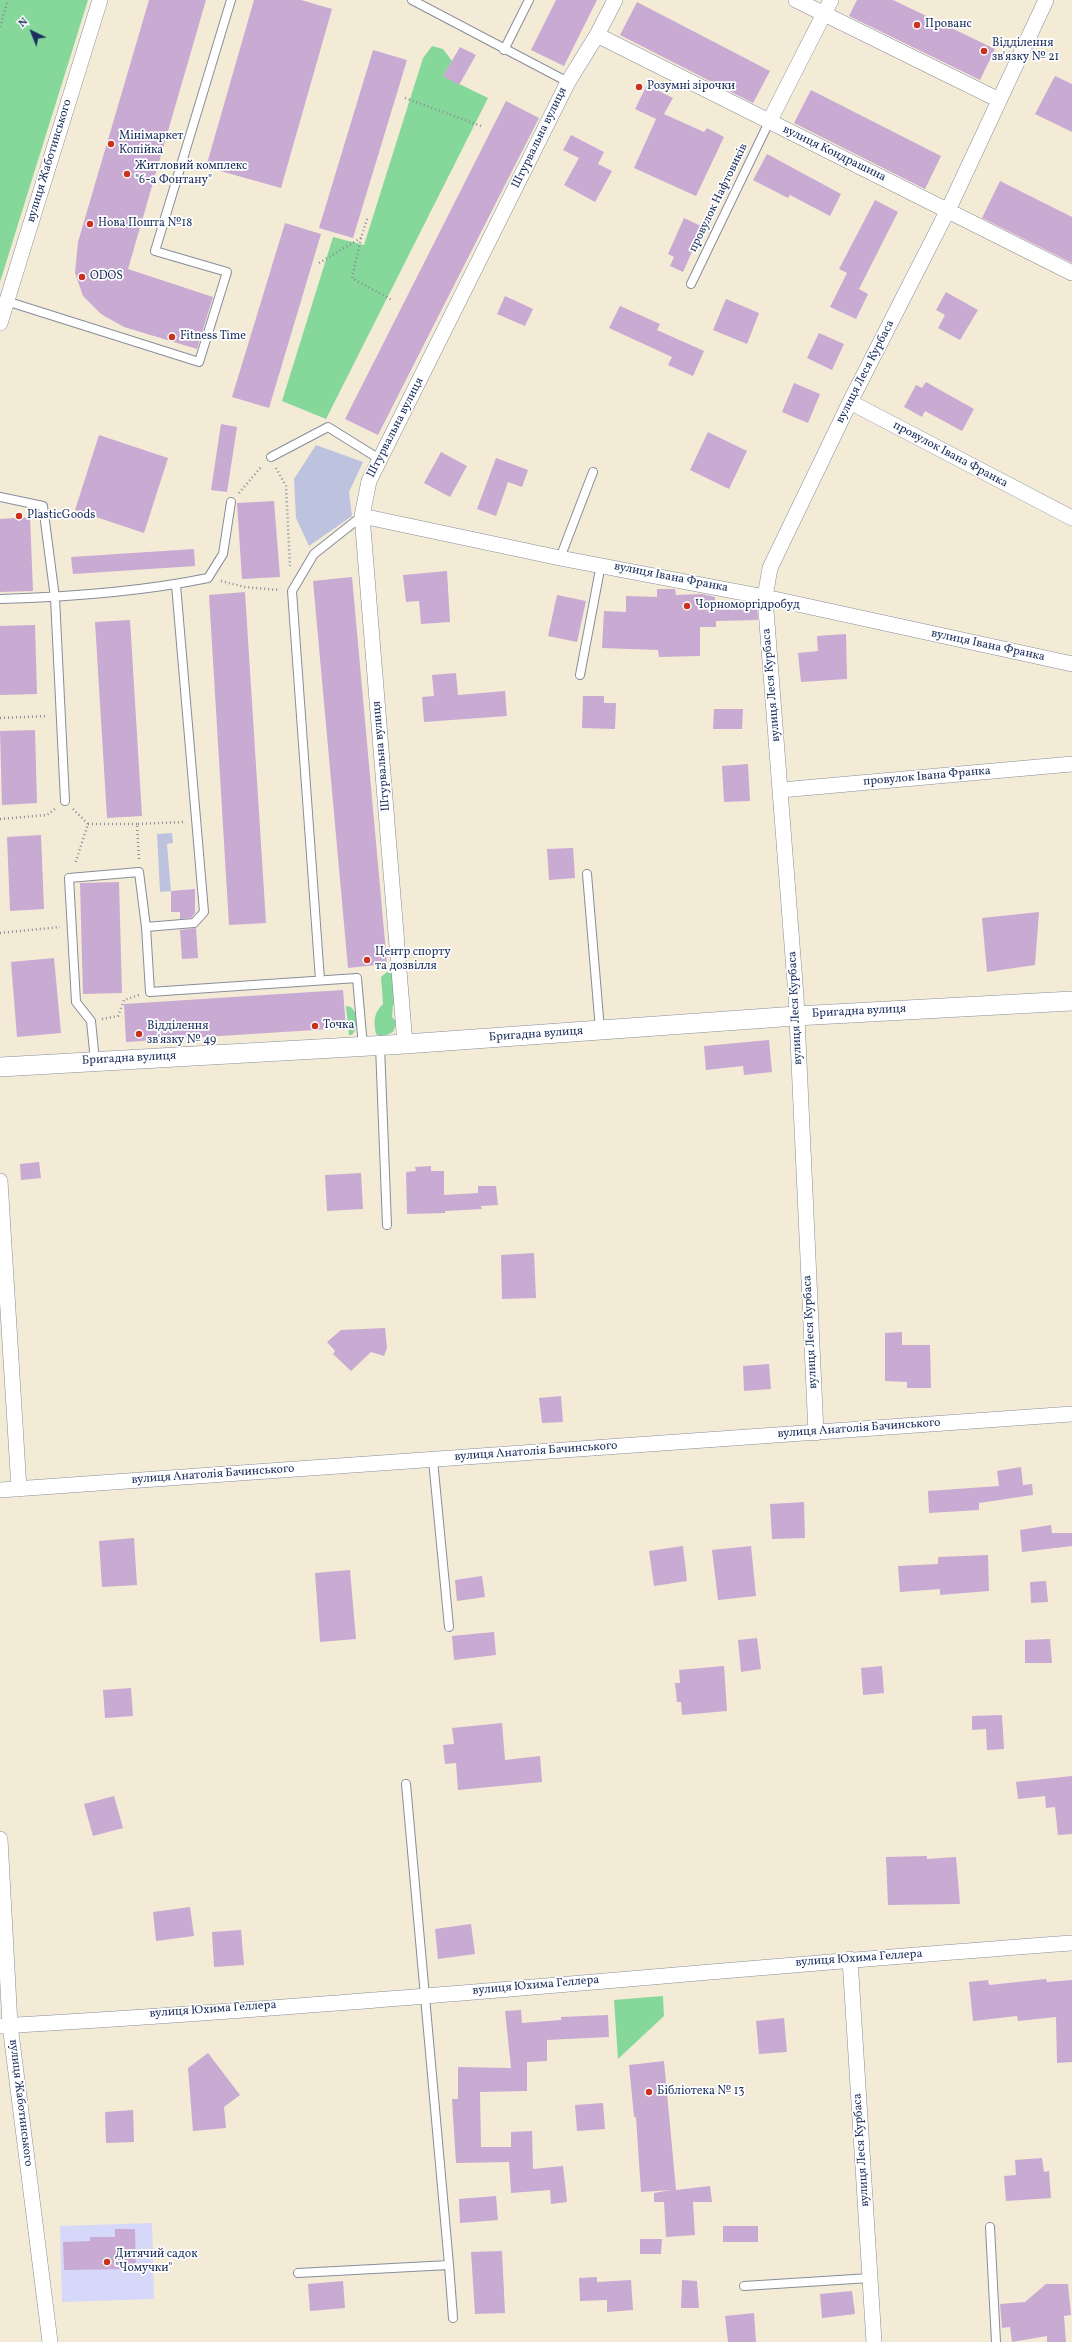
<!DOCTYPE html>
<meta charset="utf-8">
<style>
body{margin:0}
#map{position:relative;width:1072px;height:2342px;overflow:hidden;background:#f3ebd6;font-family:Vollkorn,serif}
canvas{display:block}
.north{position:absolute;left:12px;top:12px;width:40px;height:40px;-webkit-text-stroke:3px #fff;paint-order:stroke;rotate:317deg;font-size:11px;font-weight:700;line-height:16px;text-align:center;color:#1b2f5e}
.north::after{content:'';display:block;margin:auto;width:14px;height:18px;background:#1b2f5e;clip-path:polygon(50% 0,100% 100%,50% 72%,0 100%)}
</style>
<div id="map">
<canvas width="1072" height="2342"></canvas>
<div class="north">N</div>
</div>
<script>
const ctx = document.querySelector('canvas').getContext('2d');
ctx.lineJoin = 'round';
function paint(path, color) {
  ctx.fillStyle = color;
  ctx.fill(path, 'evenodd');
}
function stroke(path, color, width, dash) {
  ctx.strokeStyle = color;
  ctx.lineWidth = width;
  ctx.lineCap = dash ? 'butt' : 'round';
  ctx.setLineDash(dash || []);
  ctx.stroke(path);
}
function write(font, color, halo, rows, align = 'center') {
  ctx.font = font + ' Vollkorn,serif';
  ctx.lineWidth = 3.5;
  ctx.setLineDash([]);
  ctx.textBaseline = 'middle';
  ctx.strokeStyle = halo;
  ctx.fillStyle = color;
  for (const [text, x, y, turn = 0] of rows) {
    ctx.save();
    ctx.translate(x, y);
    ctx.rotate((+turn || 0) * Math.PI / 180);
    ctx.textAlign = isNaN(turn) ? turn : align;
    if (halo) ctx.strokeText(text, 0, 0);
    ctx.fillText(text, 0, 0);
    ctx.restore();
  }
}
paint(new Path2D(`
 M 152,2223 L 154,2299 L 62,2302 L 60,2226 Z`), '#d5d8f9');
paint(new Path2D(`
 M 316,445 L 363,462 L 349,492 L 352,516 L 309,546 L 296,518 L 294,479 Z
 M 172,833 L 173,843 L 167,844 L 171,891 L 160,892 L 157,834 Z`), '#bdc3de');
paint(new Path2D(`
 M 0,0 L 88,0 L 0,282 Z
 M 432,46 L 443,49 L 452,61 L 443,76 L 488,98 L 326,419 L 282,401 L 333,237 L 364,245 L 423,58 Z
 M 387,972 L 397,975 L 399,1004 L 393,1005 L 392,1017 L 397,1022 L 393,1032 L 382,1037 L 376,1034 C 373,1021 374,1013 383,1004 L 381,977 Z
 M 346,1006 L 351,1007 C 360,1017 360,1025 352,1035 L 349,1035 Z
 M 663,1996 L 664,2016 L 618,2059 L 614,2000 Z`), '#85d89a');
paint(new Path2D(`
 M 149,0 L 206,0 L 128,269 L 213,297 L 197,349 L 124,327 L 101,314 L 83,296 L 75,273 L 78,242 Z
 M 254,0 L 301,0 L 332,9 L 281,188 L 206,167 Z
 M 556,0 L 597,0 L 564,66 L 531,50 Z
 M 857,0 L 893,0 L 995,49 L 980,80 L 849,16 Z
 M 637,2 L 770,71 L 753,103 L 620,35 Z
 M 460,47 L 476,55 L 459,85 L 443,76 Z
 M 373,50 L 407,60 L 353,238 L 319,228 Z
 M 1055,76 L 1072,84 L 1072,132 L 1035,114 Z
 M 647,85 L 673,98 L 664,114 L 704,132 L 707,128 L 724,137 L 696,196 L 634,168 L 656,119 L 635,109 Z
 M 811,90 L 941,156 L 925,189 L 794,123 Z
 M 506,101 L 539,118 L 378,435 L 345,419 Z
 M 571,135 L 604,152 L 598,164 L 612,171 L 595,202 L 564,185 L 579,158 L 563,150 Z
 M 767,154 L 841,194 L 830,216 L 790,195 L 788,198 L 753,180 Z
 M 1000,181 L 1072,217 L 1072,263 L 982,218 Z
 M 875,200 L 898,212 L 859,289 L 868,294 L 856,319 L 830,307 L 847,273 L 839,269 Z
 M 684,218 L 703,227 L 683,272 L 670,266 L 674,257 L 668,254 Z
 M 285,223 L 321,234 L 269,408 L 232,397 Z
 M 946,292 L 978,310 L 960,340 L 938,328 L 945,315 L 936,310 Z
 M 505,296 L 533,309 L 525,326 L 497,314 Z
 M 726,299 L 759,313 L 747,344 L 713,330 Z
 M 620,306 L 660,324 L 657,330 L 704,351 L 693,376 L 668,365 L 672,357 L 609,328 Z
 M 819,333 L 844,344 L 832,370 L 807,358 Z
 M 926,382 L 974,409 L 962,431 L 925,411 L 922,417 L 904,407 L 916,385 L 922,388 Z
 M 794,383 L 820,394 L 808,423 L 782,412 Z
 M 221,424 L 237,427 L 227,492 L 211,490 Z
 M 708,432 L 747,451 L 729,489 L 690,470 Z
 M 99,435 L 168,458 L 144,533 L 75,510 Z
 M 441,452 L 467,466 L 450,497 L 424,483 Z
 M 496,458 L 528,470 L 522,487 L 508,482 L 496,516 L 477,509 Z
 M 274,501 L 280,577 L 242,579 L 237,503 Z
 M 30,517 L 33,591 L 0,592 L 0,519 Z
 M 194,549 L 195,566 L 73,574 L 71,557 Z
 M 447,571 L 450,622 L 421,624 L 419,601 L 406,602 L 403,575 Z
 M 352,577 L 387,964 L 348,968 L 313,581 Z
 M 657,589 L 675,589 L 676,595 L 702,594 L 715,597 L 715,603 L 745,602 L 757,605 L 758,620 L 716,621 L 716,627 L 700,627 L 700,656 L 659,657 L 658,650 L 602,648 L 604,611 L 626,612 L 626,596 L 657,597 Z
 M 245,592 L 266,923 L 229,925 L 209,595 Z
 M 557,595 L 586,601 L 577,642 L 548,636 Z
 M 130,620 L 142,816 L 107,818 L 95,622 Z
 M 35,625 L 37,694 L 0,695 L 0,626 Z
 M 846,634 L 847,679 L 801,682 L 798,653 L 818,651 L 817,636 Z
 M 456,673 L 458,695 L 505,691 L 507,716 L 424,722 L 422,697 L 434,696 L 432,675 Z
 M 583,696 L 604,696 L 604,703 L 616,703 L 615,729 L 582,728 Z
 M 714,709 L 743,709 L 742,729 L 713,729 Z
 M 35,730 L 37,803 L 2,805 L 0,731 Z
 M 748,764 L 750,801 L 724,802 L 722,766 Z
 M 41,835 L 44,909 L 10,911 L 7,837 Z
 M 573,848 L 575,878 L 549,880 L 547,849 Z
 M 119,882 L 122,993 L 83,994 L 80,883 Z
 M 195,889 L 195,913 L 191,918 L 180,919 L 180,912 L 171,912 L 171,891 Z
 M 1039,912 L 1035,965 L 987,972 L 982,918 Z
 M 196,928 L 198,958 L 182,959 L 180,930 Z
 M 54,958 L 61,1033 L 17,1037 L 11,962 Z
 M 343,990 L 346,1028 L 126,1042 L 124,1004 Z
 M 769,1040 L 772,1072 L 744,1075 L 743,1066 L 706,1070 L 704,1046 Z
 M 39,1162 L 41,1178 L 21,1180 L 20,1164 Z
 M 431,1166 L 431,1171 L 444,1171 L 444,1195 L 478,1193 L 478,1186 L 496,1186 L 498,1205 L 481,1206 L 482,1209 L 445,1211 L 445,1213 L 407,1214 L 406,1172 L 416,1171 L 415,1167 Z
 M 361,1173 L 363,1209 L 327,1211 L 325,1175 Z
 M 534,1253 L 536,1298 L 502,1299 L 501,1255 Z
 M 385,1328 L 387,1348 L 384,1356 L 371,1352 L 351,1371 L 333,1354 L 335,1351 L 327,1342 L 341,1330 Z
 M 902,1332 L 902,1345 L 930,1345 L 931,1388 L 907,1388 L 907,1382 L 885,1381 L 885,1333 Z
 M 769,1364 L 771,1389 L 744,1391 L 743,1366 Z
 M 561,1396 L 563,1422 L 542,1423 L 539,1398 Z
 M 1021,1467 L 1023,1485 L 1032,1484 L 1033,1495 L 979,1503 L 979,1510 L 929,1513 L 928,1491 L 999,1486 L 997,1471 Z
 M 804,1502 L 805,1538 L 772,1539 L 770,1504 Z
 M 1051,1525 L 1052,1533 L 1072,1533 L 1072,1546 L 1022,1552 L 1020,1530 Z
 M 134,1538 L 137,1585 L 102,1587 L 99,1541 Z
 M 683,1546 L 687,1581 L 654,1586 L 649,1551 Z
 M 751,1546 L 756,1596 L 718,1600 L 712,1550 Z
 M 988,1555 L 989,1591 L 940,1595 L 940,1589 L 900,1592 L 898,1566 L 938,1564 L 938,1557 Z
 M 350,1570 L 356,1639 L 320,1642 L 315,1573 Z
 M 482,1576 L 485,1597 L 457,1601 L 455,1580 Z
 M 1046,1581 L 1048,1602 L 1031,1603 L 1030,1582 Z
 M 494,1632 L 496,1655 L 454,1660 L 452,1636 Z
 M 757,1638 L 761,1669 L 741,1672 L 738,1640 Z
 M 1050,1639 L 1052,1663 L 1025,1663 L 1025,1640 Z
 M 724,1666 L 727,1711 L 682,1715 L 681,1702 L 677,1702 L 675,1683 L 680,1683 L 679,1670 Z
 M 882,1666 L 884,1693 L 863,1695 L 861,1668 Z
 M 131,1688 L 133,1716 L 105,1718 L 103,1690 Z
 M 1002,1715 L 1004,1749 L 987,1750 L 986,1729 L 972,1730 L 972,1716 Z
 M 502,1723 L 505,1760 L 540,1756 L 542,1782 L 458,1790 L 456,1763 L 445,1764 L 443,1745 L 454,1744 L 452,1728 Z
 M 1072,1776 L 1072,1834 L 1058,1835 L 1055,1807 L 1046,1808 L 1045,1796 L 1018,1799 L 1016,1782 Z
 M 114,1796 L 123,1828 L 93,1836 L 84,1804 Z
 M 927,1856 L 927,1859 L 956,1857 L 960,1904 L 888,1905 L 886,1857 Z
 M 190,1907 L 194,1936 L 156,1941 L 153,1912 Z
 M 471,1924 L 475,1954 L 438,1959 L 435,1929 Z
 M 241,1930 L 244,1965 L 214,1967 L 212,1932 Z
 M 1046,1979 L 1047,1982 L 1072,1980 L 1072,2062 L 1057,2063 L 1056,2017 L 1018,2021 L 1017,2016 L 973,2021 L 969,1982 L 988,1980 L 989,1985 Z
 M 521,2010 L 522,2023 L 561,2020 L 561,2017 L 608,2015 L 609,2037 L 547,2040 L 547,2061 L 527,2062 L 527,2091 L 480,2092 L 481,2147 L 511,2147 L 511,2132 L 532,2131 L 533,2169 L 563,2166 L 567,2202 L 551,2204 L 550,2190 L 511,2193 L 509,2162 L 456,2163 L 452,2099 L 458,2099 L 458,2067 L 511,2068 L 505,2011 Z
 M 784,2018 L 787,2052 L 759,2054 L 756,2021 Z
 M 208,2053 L 240,2095 L 224,2107 L 226,2128 L 193,2131 L 188,2068 Z
 M 664,2061 L 676,2190 L 710,2186 L 712,2202 L 693,2202 L 695,2235 L 666,2237 L 664,2202 L 654,2202 L 654,2193 L 671,2190 L 641,2192 L 636,2117 L 634,2117 L 629,2065 Z
 M 603,2103 L 605,2129 L 577,2131 L 575,2105 Z
 M 133,2110 L 134,2142 L 106,2143 L 105,2112 Z
 M 1042,2158 L 1044,2172 L 1049,2171 L 1051,2198 L 1006,2201 L 1004,2176 L 1016,2175 L 1015,2160 Z
 M 496,2196 L 498,2220 L 460,2223 L 459,2199 Z
 M 723,2226 L 758,2226 L 758,2242 L 723,2242 Z
 M 115,2229 L 135,2229 L 136,2269 L 64,2270 L 63,2242 L 90,2241 L 90,2237 L 115,2237 Z
 M 640,2239 L 662,2239 L 661,2254 L 640,2254 Z
 M 502,2251 L 505,2313 L 475,2314 L 471,2252 Z
 M 597,2277 L 597,2282 L 631,2280 L 633,2310 L 607,2312 L 607,2300 L 580,2301 L 579,2278 Z
 M 682,2280 L 697,2281 L 699,2308 L 681,2308 Z
 M 343,2281 L 345,2308 L 310,2311 L 308,2284 Z
 M 1046,2284 L 1068,2284 L 1071,2315 L 1064,2316 L 1066,2342 L 1047,2342 L 1047,2336 L 1012,2342 L 1010,2327 L 1002,2328 L 1000,2304 L 1025,2302 Z
 M 852,2291 L 855,2314 L 822,2318 L 820,2294 Z
 M 754,2313 L 756,2342 L 728,2342 L 725,2316 Z`), '#c9aad2');
const service = new Path2D(`
 M 412,0 L 568,82
 M 504,50 L 529,0
 M 691,284 L 769,122
 M 6,301 L 199,362 L 227,272 L 155,251 L 231,0
 M 271,457 L 328,427 L 381,460
 M 0,497 L 43,506 L 55,598 L 65,801
 M 560,558 L 593,472
 M 176,585 L 204,912 L 194,923 L 146,927 L 150,992 L 357,978 L 363,1047
 M 0,599 C 69,597 140,592 208,578 L 223,554 L 231,502
 M 580,675 L 601,564
 M 587,874 L 600,1030
 M 320,980 L 292,591 L 314,554 L 362,516
 M 380,1046 L 387,1225
 M 95,1061 L 91,1021 L 76,1002 L 69,878 L 139,872 L 146,927
 M 433,1460 L 449,1627
 M 990,2227 L 996,2342
 M 449,2265 L 453,2318
 M 298,2273 L 449,2265 L 406,1784
 M 744,2286 L 870,2278`);
const minor = new Path2D(`
 M 796,0 L 999,100
 M 597,35 L 1072,273
 M 769,122 L 831,0
 M 0,323 L 100,0
 M 850,402 L 1072,518
 M 362,516 L 560,558 L 765,597 L 1072,664
 M 781,790 L 1072,764
 M 405,1044 L 362,516 L 369,481 L 568,82 L 597,35 L 615,0
 M 0,1181 L 19,1489
 M 816,1433 L 796,996 L 765,597 L 770,568 L 850,402 L 950,206 L 1046,0
 M 0,1490 L 1072,1414
 M 0,1839 L 10,2025 L 50,2342
 M 850,1959 L 874,2342
 M 0,2026 C 358,2006 715,1969 1072,1943`);
const tertiary = new Path2D(`
 M 0,1067 L 405,1044 L 796,1016 L 1072,1001`);
stroke(service, '#878d9a', 10);
stroke(minor, '#878d9a', 16);
stroke(tertiary, '#878d9a', 20);
stroke(new Path2D(`
 M 0,27 L 8,0
 M 405,98 L 481,126
 M 361,238 L 352,278 L 392,300
 M 319,263 L 361,238 L 368,216
 M 276,468 L 286,486 L 290,566
 M 239,493 L 262,466
 M 221,581 L 245,587 L 279,590
 M 0,718 L 47,716
 M 73,809 L 88,824 L 75,864
 M 0,819 L 47,815 L 56,808
 M 88,824 L 137,824
 M 139,859 L 137,824 L 184,822
 M 0,933 L 60,927
 M 102,1019 L 118,1016 L 124,1000 L 139,995`), '#878d9a', 2.5, [1, 3]);
stroke(service, '#fff', 8);
stroke(minor, '#fff', 15);
stroke(tertiary, '#fff', 19);
for (const [x, y, r, color] of [
 [917,25,4,"#c8321e"],
 [984,51,4,"#c8321e"],
 [639,87,4,"#c8321e"],
 [111,144,4,"#c8321e"],
 [127,174,4,"#c8321e"],
 [90,224,4,"#c8321e"],
 [82,277,4,"#c8321e"],
 [172,337,4,"#c8321e"],
 [19,516,4,"#c8321e"],
 [687,606,4,"#c8321e"],
 [367,960,4,"#c8321e"],
 [315,1026,4,"#c8321e"],
 [139,1034,4,"#c8321e"],
 [649,2092,4,"#c8321e"],
 [107,2262,4,"#c8321e"]
]) {
  const dot = new Path2D();
  dot.arc(x, y, r, 0, 2 * Math.PI);
  ctx.fillStyle = color;
  ctx.fill(dot);
  stroke(dot, '#fff', 1.5);
}
write('12px', '#1b2f5e', '#fff', [
 ["Прованс",925,25],
 ["Відділення",992,44],
 ["зв'язку № 21",992,58],
 ["Розумні зірочки",647,87],
 ["Мінімаркет",119,137],
 ["Копійка",119,151],
 ["Житловий комплекс",135,167],
 ["\"6-а Фонтану\"",135,181],
 ["Нова Пошта №18",98,224],
 ["ODOS",90,277],
 ["Fitness Time",180,337],
 ["PlasticGoods",27,516],
 ["Чорноморгідробуд",695,606],
 ["Центр спорту",375,953],
 ["та дозвілля",375,967],
 ["Точка",323,1026],
 ["Відділення",147,1027],
 ["зв'язку № 49",147,1041],
 ["Бібліотека № 13",657,2092],
 ["Дитячий садок",115,2255],
 ["\"Чомучки\"",115,2269]
], 'left');
write('12px', '#1b2f5e', '#fff', [
 ["Штурвальна вулиця",540,138,-64],
 ["вулиця Кондрашина",834,154,26],
 ["вулиця Жаботинського",50,161,-73],
 ["провулок Нафтовиків",719,198,-64],
 ["вулиця Леся Курбаса",866,372,-63],
 ["Штурвальна вулиця",396,428,-63],
 ["провулок Івана Франка",950,455,28],
 ["вулиця Івана Франка",671,578,11],
 ["вулиця Івана Франка",988,646,12],
 ["вулиця Леся Курбаса",772,685,-95],
 ["Штурвальна вулиця",382,756,-95],
 ["провулок Івана Франка",927,777,-5],
 ["вулиця Леся Курбаса",796,1008,-93],
 ["Бригадна вулиця",859,1012,-3],
 ["Бригадна вулиця",536,1035,-4],
 ["Бригадна вулиця",129,1059,-3],
 ["вулиця Леся Курбаса",811,1332,-93],
 ["вулиця Анатолія Бачинського",859,1429,-4],
 ["вулиця Анатолія Бачинського",536,1452,-4],
 ["вулиця Анатолія Бачинського",213,1475,-4],
 ["вулиця Юхима Геллера",859,1959,-4],
 ["вулиця Юхима Геллера",536,1986,-5],
 ["вулиця Юхима Геллера",213,2010,-4],
 ["вулиця Жаботинського",20,2103,83],
 ["вулиця Леся Курбаса",862,2150,-94]
]);
</script>
